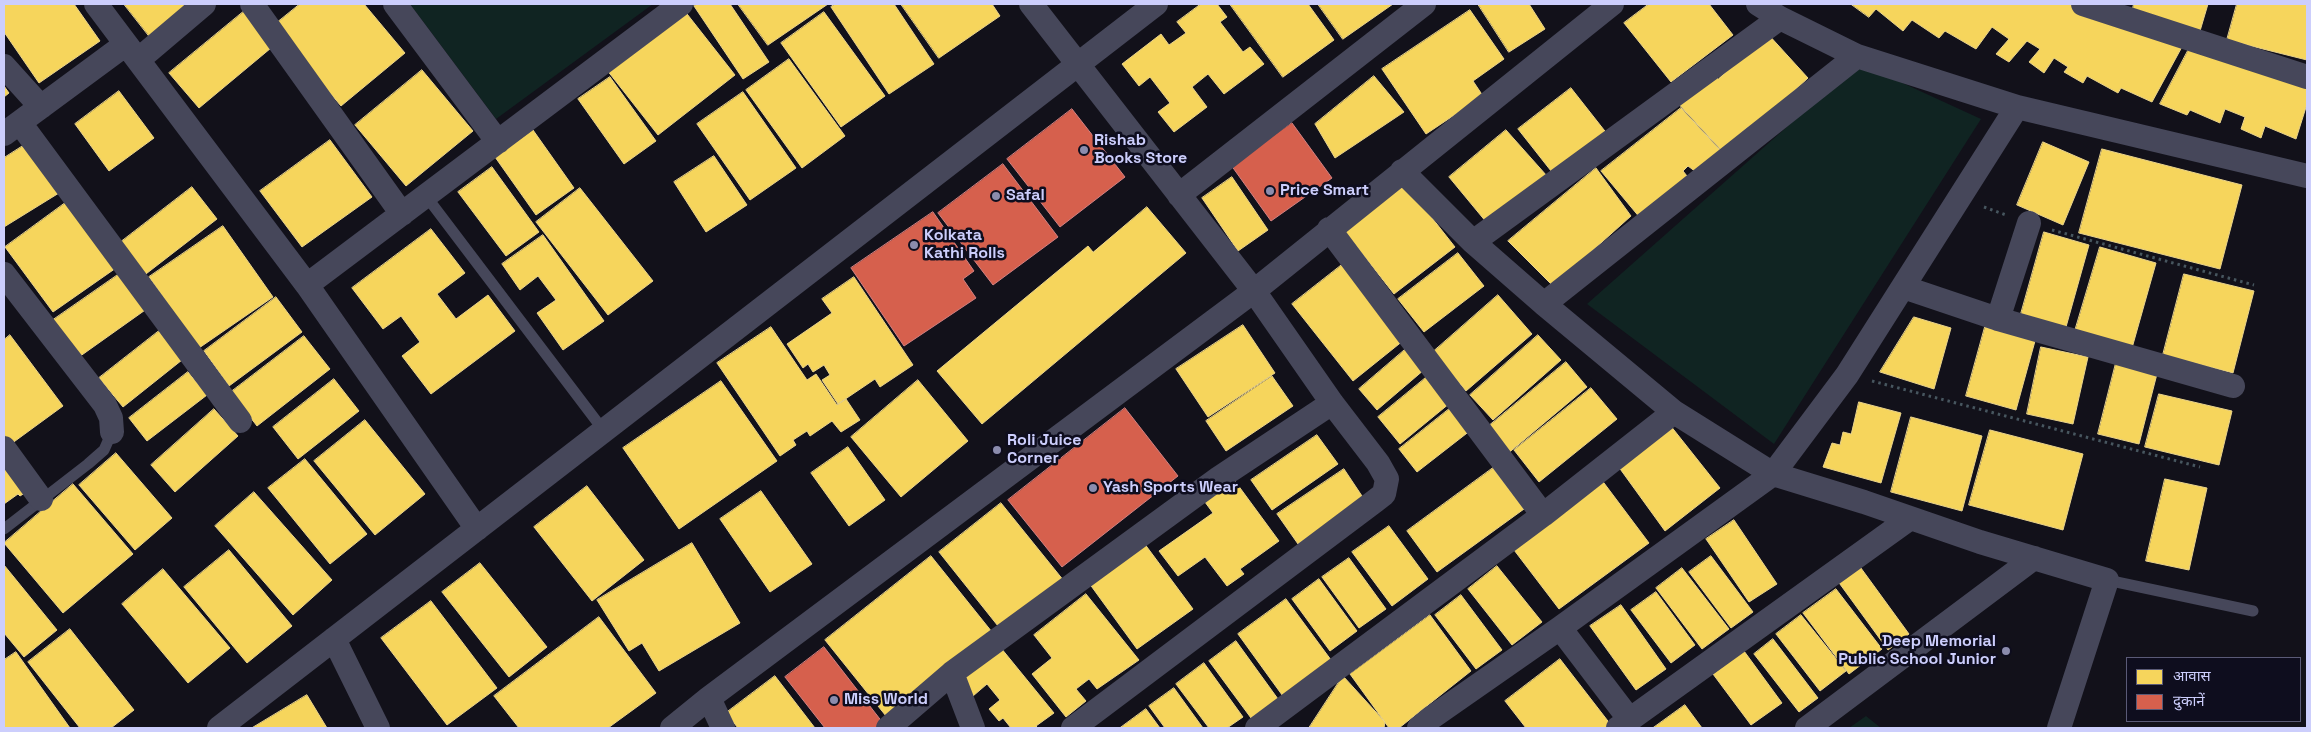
<!DOCTYPE html>
<meta charset="utf-8">
<style>
body{margin:0}
#map{position:relative;width:2311px;height:732px;overflow:hidden;background:#12111a;font-family:"Space Grotesk","Noto Sans Devanagari",sans-serif}
canvas{display:block}
.frame{position:absolute;inset:0;border:5px solid #cccefc;pointer-events:none}
.legend{position:absolute;left:2126px;top:657px;width:175px;height:65px;box-sizing:border-box;background:#0e0d1e;border:1px solid #5a5a77;margin:0;padding:6px 9px;list-style:none;font-size:15px;color:#cccefc}
.legend li{display:flex;align-items:center;gap:10px;height:25px}
.legend b{width:25px;border:1px solid #5a5a77}
</style>
<div id="map">
<canvas width="2311" height="732"></canvas>
<div class="frame"></div>
<ul class="legend">
<li><b style="height:14px;background:#f6d55c"></b>आवास</li>
<li><b style="height:14px;background:#d6604d"></b>दुकानें</li>
</ul>
</div>
<script>
const ctx = document.querySelector('canvas').getContext('2d');
ctx.lineJoin = 'round';
function paint(path, color) {
  ctx.fillStyle = color;
  ctx.fill(path, 'evenodd');
}
function stroke(path, color, width, dash) {
  ctx.strokeStyle = color;
  ctx.lineWidth = width;
  ctx.lineCap = dash ? 'butt' : 'round';
  ctx.setLineDash(dash || []);
  ctx.stroke(path);
}
function write(font, color, halo, rows, align = 'center') {
  ctx.font = font + ' "Space Grotesk",sans-serif';
  ctx.lineWidth = 5;
  ctx.setLineDash([]);
  ctx.textBaseline = 'middle';
  ctx.strokeStyle = halo;
  ctx.fillStyle = color;
  for (const [text, x, y, turn = 0] of rows) {
    ctx.save();
    ctx.translate(x, y);
    ctx.rotate((+turn || 0) * Math.PI / 180);
    ctx.textAlign = isNaN(turn) ? turn : align;
    if (halo) ctx.strokeText(text, 0, 0);
    ctx.fillText(text, 0, 0);
    ctx.restore();
  }
}
paint(new Path2D(`
 M 410,4 L 653,4 L 496,119 Z
 M 1859,63 L 1981,119 L 1774,444 L 1587,304 Z
 M 1866,716 L 1881,728 L 1849,728 Z`), '#102422');
const homes = new Path2D(`
 M 4,4 L 74,4 L 100,41 L 39,83 L 4,32 Z
 M 124,4 L 193,4 L 150,37 Z
 M 300,4 L 364,4 L 405,53 L 341,106 L 273,26 Z
 M 697,4 L 730,4 L 769,62 L 743,79 L 694,6 Z
 M 738,4 L 828,4 L 768,45 Z
 M 835,4 L 894,4 L 934,64 L 889,94 L 831,7 Z
 M 901,4 L 992,4 L 1000,16 L 939,58 Z
 M 1201,4 L 1217,4 L 1227,17 L 1220,22 L 1243,52 L 1250,47 L 1264,64 L 1224,94 L 1208,74 L 1192,87 L 1207,107 L 1174,132 L 1158,112 L 1170,103 L 1150,77 L 1139,86 L 1122,64 L 1161,34 L 1169,45 L 1186,33 L 1177,22 Z
 M 1230,4 L 1308,4 L 1334,40 L 1283,77 Z
 M 1318,4 L 1393,4 L 1343,39 Z
 M 1478,4 L 1529,4 L 1545,29 L 1509,52 Z
 M 1649,4 L 1709,4 L 1733,35 L 1671,82 L 1624,23 Z
 M 1851,4 L 2068,4 L 2183,45 L 2152,102 L 2121,88 L 2118,93 L 2087,76 L 2083,83 L 2064,72 L 2068,67 L 2054,58 L 2044,73 L 2029,62 L 2040,49 L 2027,41 L 2009,62 L 1996,54 L 2009,39 L 1992,27 L 1976,49 L 1945,31 L 1939,38 L 1912,20 L 1903,31 L 1876,9 L 1869,17 Z
 M 2134,4 L 2208,4 L 2200,31 L 2132,12 Z
 M 2237,4 L 2307,4 L 2307,60 L 2227,40 Z
 M 680,5 L 735,75 L 658,135 L 603,65 Z
 M 248,8 L 277,43 L 199,108 L 169,73 Z
 M 1470,10 L 1504,59 L 1473,81 L 1483,96 L 1426,134 L 1382,69 Z
 M 824,12 L 885,96 L 841,127 L 781,43 Z
 M 1767,33 L 1808,78 L 1752,130 L 1749,126 L 1722,151 L 1674,99 L 1711,72 L 1718,79 Z
 M 2190,47 L 2307,87 L 2307,104 L 2296,139 L 2265,126 L 2261,138 L 2241,129 L 2245,117 L 2225,109 L 2220,123 L 2190,110 L 2187,115 L 2160,104 Z
 M 789,59 L 845,136 L 802,168 L 746,90 Z
 M 422,70 L 473,131 L 406,186 L 355,125 Z
 M 1374,76 L 1404,112 L 1335,158 L 1315,124 Z
 M 610,77 L 656,141 L 624,164 L 578,99 Z
 M 4,86 L 9,93 L 4,97 Z
 M 1571,88 L 1608,135 L 1555,176 L 1518,129 Z
 M 119,91 L 154,138 L 109,171 L 75,124 Z
 M 743,92 L 796,168 L 750,200 L 697,124 Z
 M 1681,108 L 1720,150 L 1696,172 L 1688,166 L 1683,171 L 1687,176 L 1641,219 L 1601,171 Z
 M 533,130 L 574,188 L 536,215 L 495,157 Z
 M 1506,130 L 1547,176 L 1487,223 L 1449,177 Z
 M 330,140 L 372,197 L 302,247 L 260,191 Z
 M 2043,142 L 2089,162 L 2063,225 L 2017,205 Z
 M 26,144 L 59,193 L 4,227 L 4,158 Z
 M 2102,149 L 2242,185 L 2220,269 L 2079,233 Z
 M 714,156 L 747,205 L 706,232 L 674,182 Z
 M 492,167 L 539,232 L 506,256 L 458,192 Z
 M 1596,168 L 1631,216 L 1553,286 L 1508,241 Z
 M 1232,177 L 1268,230 L 1238,251 L 1202,198 Z
 M 1403,181 L 1455,247 L 1394,294 L 1342,228 Z
 M 192,187 L 217,219 L 142,277 L 117,245 Z
 M 580,188 L 653,281 L 608,315 L 536,222 Z
 M 68,201 L 116,268 L 53,312 L 5,247 Z
 M 1147,207 L 1186,253 L 982,424 L 937,371 L 1088,246 L 1093,252 Z
 M 223,226 L 273,297 L 199,348 L 149,277 Z
 M 431,229 L 465,273 L 437,294 L 456,319 L 488,295 L 515,331 L 431,394 L 402,356 L 420,342 L 401,316 L 383,329 L 352,288 Z
 M 2044,232 L 2089,245 L 2066,327 L 2021,314 Z
 M 543,235 L 604,321 L 563,350 L 537,313 L 556,300 L 538,276 L 520,290 L 502,264 Z
 M 2100,247 L 2156,263 L 2132,348 L 2075,331 Z
 M 1458,253 L 1484,286 L 1424,332 L 1398,299 Z
 M 1343,264 L 1404,340 L 1353,381 L 1292,304 Z
 M 122,272 L 148,308 L 79,357 L 53,320 Z
 M 2184,274 L 2254,291 L 2233,373 L 2163,355 Z
 M 854,277 L 913,365 L 880,387 L 875,379 L 838,404 L 822,380 L 830,375 L 824,365 L 813,372 L 808,364 L 803,368 L 787,344 L 832,313 L 822,299 Z
 M 1498,295 L 1532,334 L 1466,391 L 1433,352 Z
 M 276,297 L 302,332 L 229,386 L 204,351 Z
 M 1914,317 L 1951,328 L 1934,389 L 1880,372 Z
 M 1243,325 L 1275,373 L 1208,417 L 1176,369 Z
 M 771,327 L 807,380 L 816,374 L 837,405 L 846,399 L 860,420 L 841,432 L 832,421 L 810,436 L 807,431 L 793,440 L 796,445 L 780,456 L 717,363 Z
 M 1985,327 L 2035,341 L 2016,410 L 1966,396 Z
 M 159,331 L 182,360 L 123,407 L 99,378 Z
 M 10,335 L 63,406 L 11,444 L 4,434 L 4,340 Z
 M 1538,335 L 1561,360 L 1493,420 L 1470,395 Z
 M 304,336 L 330,369 L 257,426 L 231,392 Z
 M 2041,347 L 2088,357 L 2073,424 L 2027,414 Z
 M 1407,348 L 1425,369 L 1377,410 L 1359,389 Z
 M 2117,359 L 2158,370 L 2139,444 L 2098,434 Z
 M 1566,362 L 1587,387 L 1506,455 L 1484,430 Z
 M 188,372 L 207,395 L 147,441 L 129,418 Z
 M 1272,376 L 1293,406 L 1226,451 L 1206,421 Z
 M 1428,376 L 1450,403 L 1400,444 L 1378,417 Z
 M 334,379 L 359,411 L 298,459 L 273,427 Z
 M 918,380 L 968,441 L 901,497 L 851,437 Z
 M 721,381 L 777,461 L 679,529 L 623,448 Z
 M 1591,388 L 1617,419 L 1539,482 L 1514,450 Z
 M 2159,394 L 2232,411 L 2219,465 L 2145,447 Z
 M 1859,402 L 1901,413 L 1881,483 L 1823,467 L 1832,443 L 1840,445 L 1843,432 L 1851,434 Z
 M 1453,406 L 1471,430 L 1417,472 L 1399,449 Z
 M 214,409 L 238,436 L 175,492 L 151,465 Z
 M 1911,417 L 1982,436 L 1962,511 L 1891,492 Z
 M 365,420 L 425,494 L 375,535 L 314,461 Z
 M 1670,425 L 1720,488 L 1665,531 L 1618,466 Z
 M 1990,430 L 2083,454 L 2063,530 L 1969,505 Z
 M 1317,435 L 1338,464 L 1272,510 L 1251,480 Z
 M 848,447 L 885,500 L 849,526 L 811,473 Z
 M 116,453 L 172,518 L 135,550 L 79,485 Z
 M 4,456 L 28,491 L 20,496 L 18,494 L 4,504 Z
 M 305,459 L 367,534 L 330,564 L 268,488 Z
 M 1493,468 L 1524,509 L 1437,572 L 1407,531 Z
 M 1344,469 L 1364,499 L 1298,544 L 1277,514 Z
 M 1232,477 L 1279,541 L 1240,569 L 1244,574 L 1227,586 L 1205,557 L 1178,576 L 1159,551 L 1213,513 L 1202,498 Z
 M 1601,479 L 1649,543 L 1559,609 L 1511,546 Z
 M 2165,479 L 2207,488 L 2189,570 L 2146,561 Z
 M 73,484 L 133,554 L 63,613 L 4,543 Z
 M 587,486 L 644,560 L 592,601 L 534,527 Z
 M 761,491 L 812,564 L 770,592 L 720,519 Z
 M 254,492 L 332,580 L 293,615 L 215,526 Z
 M 1001,503 L 1064,581 L 1002,631 L 939,552 Z
 M 1734,520 L 1777,584 L 1749,602 L 1706,539 Z
 M 1389,526 L 1428,579 L 1392,606 L 1352,552 Z
 M 692,543 L 740,623 L 659,671 L 642,643 L 629,651 L 597,600 Z
 M 1144,543 L 1193,609 L 1137,649 L 1089,583 Z
 M 229,550 L 292,626 L 247,663 L 184,587 Z
 M 931,556 L 992,632 L 886,716 L 825,640 Z
 M 1711,556 L 1753,612 L 1731,628 L 1689,572 Z
 M 1349,558 L 1386,609 L 1359,628 L 1322,577 Z
 M 480,563 L 547,647 L 509,677 L 442,592 Z
 M 1858,564 L 1909,634 L 1888,650 L 1837,580 Z
 M 4,565 L 57,630 L 24,657 L 4,633 Z
 M 1497,566 L 1542,622 L 1512,645 L 1468,589 Z
 M 1682,568 L 1729,629 L 1702,649 L 1656,588 Z
 M 163,569 L 230,648 L 188,683 L 122,604 Z
 M 1319,579 L 1357,631 L 1330,651 L 1292,599 Z
 M 1836,589 L 1882,649 L 1849,674 L 1803,613 Z
 M 1656,592 L 1695,645 L 1671,663 L 1631,610 Z
 M 1086,594 L 1139,660 L 1097,689 L 1089,679 L 1076,689 L 1086,701 L 1066,717 L 1032,674 L 1052,658 L 1034,635 Z
 M 1461,595 L 1502,650 L 1476,669 L 1435,615 Z
 M 1286,599 L 1334,664 L 1285,699 L 1238,634 Z
 M 431,601 L 497,688 L 447,725 L 381,638 Z
 M 1621,605 L 1666,669 L 1636,690 L 1590,626 Z
 M 1430,615 L 1471,671 L 1399,728 L 1389,728 L 1350,674 Z
 M 1801,615 L 1846,671 L 1820,691 L 1776,634 Z
 M 599,617 L 656,693 L 608,728 L 519,728 L 494,696 Z
 M 70,629 L 134,710 L 111,728 L 80,728 L 28,662 Z
 M 1773,639 L 1818,698 L 1799,712 L 1754,654 Z
 M 1236,641 L 1278,699 L 1251,718 L 1209,661 Z
 M 1001,648 L 1054,713 L 1036,726 L 1038,728 L 1011,728 L 1003,718 L 999,721 L 989,709 L 1000,700 L 987,684 L 973,696 L 961,680 Z
 M 1744,651 L 1782,703 L 1751,725 L 1713,674 Z
 M 16,652 L 70,728 L 4,728 L 4,660 Z
 M 1560,659 L 1611,725 L 1607,728 L 1526,728 L 1505,701 Z
 M 1204,663 L 1243,717 L 1227,728 L 1209,728 L 1176,684 Z
 M 775,676 L 815,728 L 738,728 L 726,713 Z
 M 1343,676 L 1385,722 L 1384,728 L 1309,728 Z
 M 1174,688 L 1203,728 L 1165,728 L 1149,706 Z
 M 307,695 L 327,728 L 252,728 Z
 M 1685,705 L 1702,728 L 1653,728 Z
 M 1146,709 L 1160,728 L 1120,728 Z`);
paint(homes, '#f6d55c');
stroke(homes, '#e9d38c', 1);
const shops = new Path2D(`
 M 1072,109 L 1125,177 L 1060,227 L 1007,159 Z
 M 1292,123 L 1332,178 L 1271,221 L 1231,165 Z
 M 1003,164 L 1058,237 L 993,285 L 938,213 Z
 M 933,212 L 974,271 L 963,279 L 976,298 L 904,346 L 851,268 Z
 M 1125,408 L 1178,476 L 1062,567 L 1008,500 Z
 M 824,647 L 883,723 L 876,728 L 825,728 L 785,677 Z`);
paint(shops, '#d6604d');
stroke(shops, '#d38182', 1);
stroke(new Path2D(`
 M 1984,207 L 2006,215
 M 2052,230 L 2254,285
 M 1872,381 L 2200,467`), '#47565f', 3, [2.5, 4]);
stroke(new Path2D(`
 M 426,196 L 604,431
 M 4,529 L 88,464 L 104,450 L 112,432
 M 2107,580 L 2253,611`), '#46475a', 11);
stroke(new Path2D(`
 M 96,4 L 307,285 L 477,529
 M 252,4 L 402,214
 M 395,4 L 498,142
 M 1031,4 L 1254,291 L 1332,403 L 1378,463 L 1387,479 L 1384,494 L 1375,501 L 1073,728
 M 1758,4 L 1780,18 L 1857,56 L 2017,107 L 2307,176
 M 2083,4 L 2307,77
 M 138,60 L 204,4
 M 4,66 L 41,107
 M 20,123 L 240,421
 M 4,134 L 126,44
 M 1402,171 L 1473,242 L 1544,304 L 1674,412 L 1773,474 L 1864,502 L 1980,542 L 2107,580 L 2059,728
 M 1179,195 L 1424,4
 M 1329,229 L 1543,515
 M 1473,242 L 1780,18
 M 4,274 L 105,405 L 111,418 L 112,432
 M 307,285 L 681,4
 M 1903,287 L 1998,319 L 2233,386
 M 1544,304 L 1857,56
 M 1998,319 L 2029,223
 M 4,448 L 41,499
 M 1560,628 L 1630,720
 M 334,639 L 378,728
 M 952,673 L 973,728
 M 709,698 L 723,728
 M 219,728 L 1156,4
 M 672,728 L 709,698 L 1254,291 L 1612,4
 M 888,728 L 952,673 L 1219,478 L 1332,403
 M 1257,728 L 1543,515 L 1674,412
 M 1419,728 L 1431,718 L 1560,628 L 1773,474 L 1847,375 L 2017,107
 M 1618,728 L 1909,519
 M 1807,728 L 2034,558`), '#46475a', 24);
for (const [x, y, r, color] of [
 [1084,150,5,"#8b8cad"],
 [1270,191,5,"#8b8cad"],
 [996,196,5,"#8b8cad"],
 [914,245,5,"#8b8cad"],
 [997,450,5,"#8b8cad"],
 [1093,488,5,"#8b8cad"],
 [2006,651,5,"#8b8cad"],
 [834,700,5,"#8b8cad"]
]) {
  const dot = new Path2D();
  dot.arc(x, y, r, 0, 2 * Math.PI);
  ctx.fillStyle = color;
  ctx.fill(dot);
  stroke(dot, '#0e0d1e', 2);
}
write('bold 16px', '#cccefc', '#0e0d1e', [
 ["Rishab",1094,141],
 ["Books Store",1094,159],
 ["Price Smart",1280,191],
 ["Safal",1006,196],
 ["Kolkata",924,236],
 ["Kathi Rolls",924,254],
 ["Roli Juice",1007,441],
 ["Corner",1007,459],
 ["Yash Sports Wear",1103,488],
 ["Deep Memorial",1996,642,"right"],
 ["Public School Junior",1996,660,"right"],
 ["Miss World",844,700]
], 'left');
</script>
